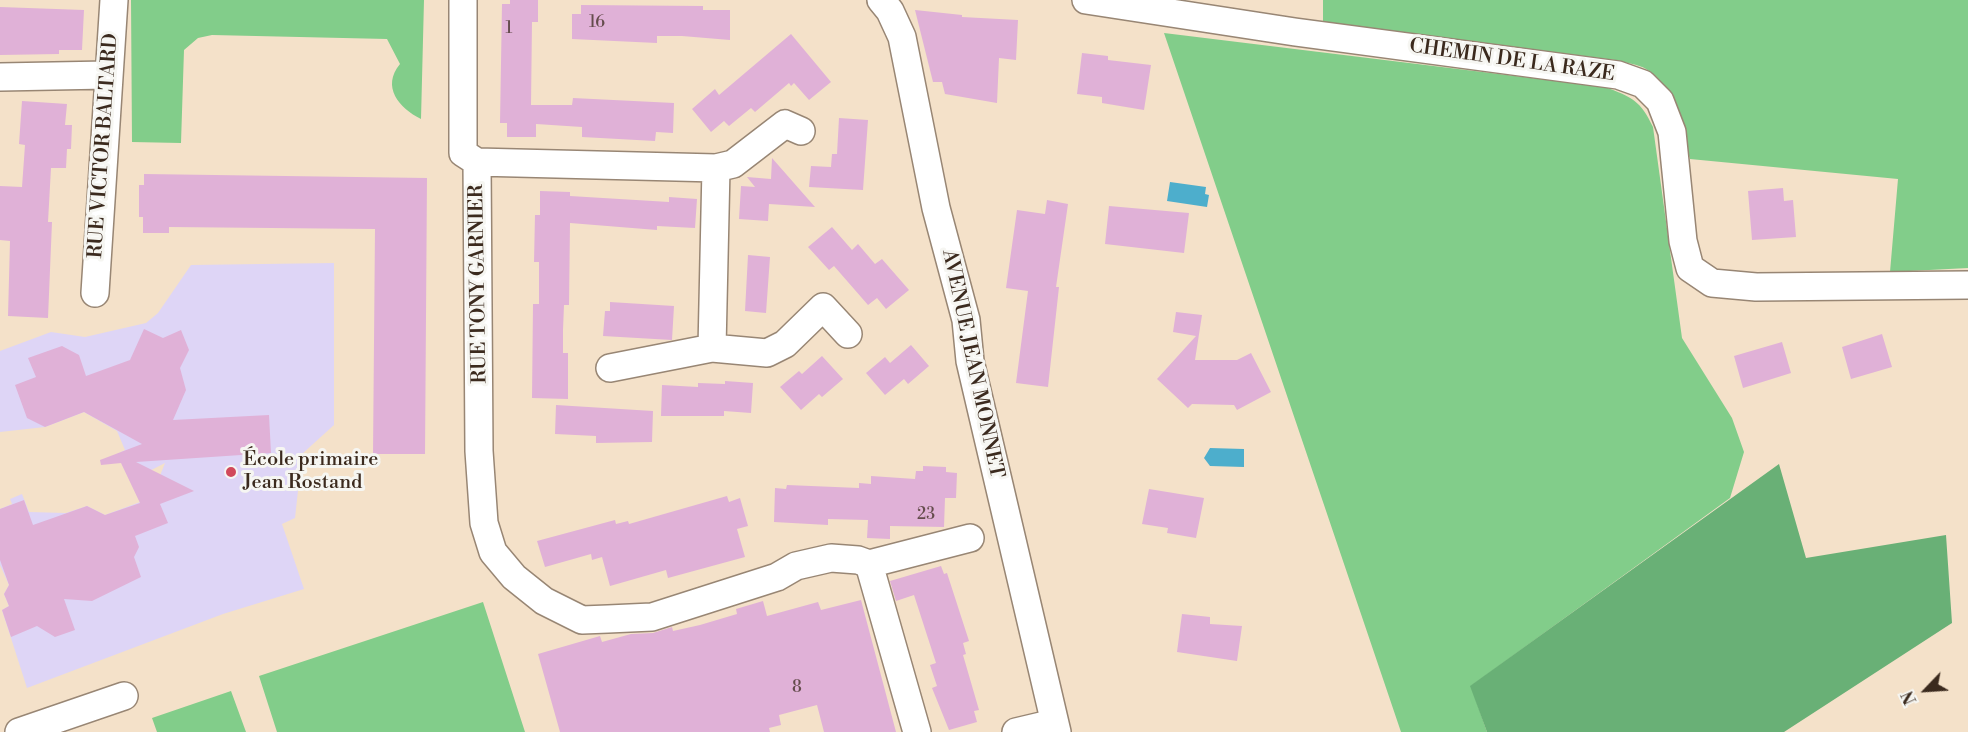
<!DOCTYPE html>
<meta charset="utf-8">
<style>
body{margin:0}
#map{position:relative;width:1968px;height:732px;overflow:hidden;background:#f4e1c9;font-family:"Libre Bodoni",serif}
canvas{display:block}
.north{position:absolute;left:1896px;top:660px;width:60px;height:60px;-webkit-text-stroke:4px #f6f6f2;paint-order:stroke;rotate:245deg;font-size:16px;font-weight:700;line-height:24px;text-align:center;color:#3b2a1e}
.north::after{content:'';display:block;margin:auto;width:21px;height:27px;background:#3b2a1e;clip-path:polygon(50% 0,100% 100%,50% 72%,0 100%)}
</style>
<div id="map">
<canvas width="1968" height="732"></canvas>
<div class="north">N</div>
</div>
<script>
const ctx = document.querySelector('canvas').getContext('2d');
ctx.lineJoin = 'round';
function paint(path, color) {
  ctx.fillStyle = color;
  ctx.fill(path, 'evenodd');
}
function stroke(path, color, width, dash) {
  ctx.strokeStyle = color;
  ctx.lineWidth = width;
  ctx.lineCap = dash ? 'butt' : 'round';
  ctx.setLineDash(dash || []);
  ctx.stroke(path);
}
function write(font, color, halo, rows, align = 'center') {
  ctx.font = font + ' "Libre Bodoni",serif';
  ctx.lineWidth = 6;
  ctx.setLineDash([]);
  ctx.textBaseline = 'middle';
  ctx.strokeStyle = halo;
  ctx.fillStyle = color;
  for (const [text, x, y, turn = 0] of rows) {
    ctx.save();
    ctx.translate(x, y);
    ctx.rotate((+turn || 0) * Math.PI / 180);
    ctx.textAlign = isNaN(turn) ? turn : align;
    if (halo) ctx.strokeText(text, 0, 0);
    ctx.fillText(text, 0, 0);
    ctx.restore();
  }
}
paint(new Path2D(`
 M 334,263 L 334,425 L 302,454 L 295,518 L 282,524 L 304,589 L 223,614 L 27,688 L 2,610 L 9,606 L 4,594 L 9,585 L 0,565 L 0,509 L 12,504 L 10,499 L 22,494 L 29,512 L 66,513 L 87,506 L 105,515 L 151,498 L 165,463 L 130,481 L 117,454 L 125,450 L 117,431 L 84,412 L 45,427 L 0,432 L 0,351 L 51,332 L 85,337 L 146,323 L 158,313 L 191,265 Z`), '#ded5f6');
paint(new Path2D(`
 M 131,0 L 424,0 L 421,119 C 399,108 381,87 400,64 L 387,39 L 212,35 L 198,38 L 184,50 L 181,143 L 132,142 Z
 M 1323,0 L 1968,0 L 1968,268 L 1890,272 L 1898,179 L 1690,159 C 1682,130 1676,86 1646,69 C 1638,64 1625,63 1615,60 L 1323,23 Z
 M 1164,33 L 1605,87 C 1632,97 1641,101 1653,127 L 1682,338 L 1732,418 L 1744,452 L 1730,498 L 1471,686 L 1487,732 L 1401,732 Z
 M 483,602 L 525,732 L 277,732 L 259,676 Z
 M 231,691 L 246,732 L 157,732 L 152,718 Z`), '#82cd8a');
paint(new Path2D(`
 M 1779,464 L 1806,558 L 1946,535 L 1952,623 L 1784,732 L 1487,732 L 1470,686 Z`), '#69b076');
paint(new Path2D(`
 M 1170,182 L 1206,187 L 1205,194 L 1209,195 L 1207,207 L 1167,201 Z
 M 1210,448 L 1244,449 L 1244,467 L 1210,466 L 1204,458 Z`), '#4daecc');
paint(new Path2D(`
 M 510,0 L 538,0 L 538,22 L 532,22 L 531,105 L 572,105 L 573,98 L 674,103 L 673,133 L 656,132 L 655,141 L 582,137 L 582,127 L 536,124 L 536,137 L 507,137 L 507,123 L 500,123 L 502,4 L 510,4 Z
 M 581,5 L 703,6 L 703,10 L 730,10 L 730,40 L 682,36 L 657,36 L 657,43 L 572,39 L 572,14 L 581,14 Z
 M 0,7 L 84,10 L 82,50 L 59,50 L 59,54 L 0,55 Z
 M 915,10 L 962,15 L 962,17 L 1018,20 L 1016,60 L 999,58 L 997,103 L 945,94 L 942,82 L 933,82 Z
 M 791,34 L 831,82 L 809,100 L 794,83 L 791,86 L 789,83 L 755,112 L 751,108 L 729,126 L 724,121 L 711,132 L 692,109 L 715,89 L 719,95 Z
 M 1082,53 L 1108,56 L 1108,60 L 1151,65 L 1144,110 L 1102,103 L 1102,97 L 1077,94 Z
 M 22,101 L 67,104 L 65,125 L 72,125 L 71,149 L 67,149 L 66,168 L 51,168 L 48,222 L 52,222 L 48,318 L 8,316 L 10,241 L 0,240 L 0,186 L 22,187 L 25,145 L 19,144 Z
 M 839,118 L 868,120 L 863,190 L 809,187 L 811,166 L 831,167 L 832,154 L 837,154 Z
 M 772,158 L 815,207 L 769,204 L 768,221 L 739,219 L 741,186 L 755,187 L 747,177 L 771,179 Z
 M 144,174 L 427,178 L 425,454 L 373,454 L 375,229 L 169,227 L 169,233 L 143,233 L 143,217 L 139,217 L 139,185 L 144,185 Z
 M 1783,188 L 1784,201 L 1793,200 L 1796,237 L 1752,240 L 1748,191 Z
 M 540,191 L 570,192 L 570,196 L 669,202 L 669,197 L 697,199 L 695,228 L 657,226 L 657,230 L 570,223 L 569,305 L 564,305 L 563,330 L 563,353 L 568,353 L 568,399 L 532,398 L 533,304 L 539,304 L 539,262 L 534,262 L 535,215 L 540,215 Z
 M 1047,200 L 1068,204 L 1056,287 L 1059,287 L 1048,387 L 1016,383 L 1028,291 L 1006,288 L 1017,210 L 1045,214 Z
 M 1109,206 L 1189,213 L 1184,253 L 1105,244 Z
 M 832,227 L 852,250 L 858,244 L 875,264 L 882,259 L 909,290 L 886,309 L 877,298 L 868,305 L 834,266 L 829,270 L 808,247 Z
 M 748,255 L 770,257 L 766,313 L 745,311 Z
 M 610,302 L 674,306 L 672,340 L 603,336 L 605,311 L 610,311 Z
 M 1176,312 L 1202,315 L 1195,360 L 1237,360 L 1251,353 L 1271,392 L 1237,410 L 1234,405 L 1192,404 L 1188,408 L 1157,379 L 1196,336 L 1173,332 Z
 M 144,329 L 163,338 L 181,330 L 189,350 L 180,368 L 186,390 L 173,420 L 269,415 L 271,453 L 136,462 L 194,491 L 160,504 L 168,523 L 135,536 L 139,547 L 134,557 L 141,577 L 92,601 L 64,599 L 75,630 L 55,637 L 37,626 L 11,637 L 2,610 L 9,606 L 4,594 L 9,585 L 0,560 L 0,509 L 24,500 L 33,525 L 87,506 L 105,515 L 140,503 L 121,463 L 101,465 L 100,460 L 142,444 L 84,412 L 45,427 L 27,418 L 15,385 L 36,377 L 28,358 L 62,346 L 79,355 L 86,376 L 130,360 Z
 M 1882,334 L 1892,367 L 1851,379 L 1842,347 Z
 M 1782,342 L 1791,373 L 1743,388 L 1734,356 Z
 M 911,345 L 929,366 L 908,384 L 904,379 L 885,395 L 866,373 L 885,357 L 890,363 Z
 M 822,356 L 843,379 L 822,397 L 819,394 L 801,410 L 780,387 L 799,371 L 802,374 Z
 M 725,381 L 753,383 L 751,413 L 724,411 L 724,416 L 661,416 L 662,385 L 698,387 L 698,383 L 725,384 Z
 M 556,405 L 653,411 L 652,442 L 596,443 L 596,436 L 555,434 Z
 M 923,466 L 946,467 L 946,472 L 957,473 L 956,498 L 945,498 L 944,527 L 890,526 L 890,539 L 867,538 L 868,520 L 828,519 L 828,525 L 774,522 L 775,488 L 786,489 L 787,485 L 859,488 L 859,483 L 871,484 L 871,476 L 915,479 L 916,471 L 923,471 Z
 M 1149,489 L 1204,498 L 1196,538 L 1167,533 L 1168,528 L 1142,524 Z
 M 727,496 L 729,502 L 740,498 L 748,526 L 737,529 L 745,557 L 668,578 L 666,570 L 610,586 L 602,557 L 592,560 L 591,554 L 545,567 L 537,541 L 615,520 L 616,524 L 628,521 L 629,524 Z
 M 941,566 L 944,574 L 947,573 L 969,641 L 963,643 L 966,654 L 963,655 L 979,710 L 974,711 L 977,722 L 949,730 L 932,688 L 937,686 L 930,665 L 936,663 L 914,595 L 896,601 L 890,581 Z
 M 861,600 L 896,732 L 824,732 L 817,705 L 779,715 L 781,725 L 769,728 L 770,732 L 560,732 L 538,654 L 600,636 L 602,642 L 631,634 L 653,633 L 672,627 L 673,631 L 700,625 L 737,614 L 736,609 L 763,601 L 767,616 L 818,602 L 821,610 Z
 M 1182,614 L 1210,617 L 1210,624 L 1242,626 L 1237,661 L 1177,652 Z`), '#e0b1d7');
const street = new Path2D(`
 M 463,0 L 463,153 L 477,162 L 479,451 L 484,523 L 493,552 L 514,577 L 544,601 L 582,620 L 608,619 L 652,617 L 777,577 L 796,566 L 831,558 L 858,560 L 869,564 L 970,538
 M 881,0 L 890,11 L 902,37 L 936,208 L 966,320 L 970,361 L 1057,732
 M 1086,0 L 1295,32 L 1618,75 L 1643,84 L 1660,101 L 1672,132 L 1683,241 L 1690,268 L 1712,283 L 1756,287 L 1968,285
 M 0,77 L 107,75
 M 477,162 L 716,168 L 733,164 L 785,124 L 801,131
 M 95,293 L 114,0
 M 712,348 L 716,168
 M 610,368 L 712,348 L 767,353 L 785,344 L 823,307 L 848,334
 M 869,564 L 917,732
 M 19,732 L 124,696
 M 1016,732 L 1054,723`);
stroke(street, '#988674', 30);
stroke(street, '#fff', 27);
for (const [x, y, r, color] of [
 [231,472,6,"#d1495b"]
]) {
  const dot = new Path2D();
  dot.arc(x, y, r, 0, 2 * Math.PI);
  ctx.fillStyle = color;
  ctx.fill(dot);
  stroke(dot, '#f6f6f2', 2);
}
write('16px', '#644c4c', null, [
 ["16",597,23],
 ["1",509,29],
 ["23",926,515],
 ["8",797,688]
]);
write('20px', '#3b2a1e', '#f6f6f2', [
 ["CHEMIN DE LA RAZE",1512,61,8],
 ["RUE VICTOR BALTARD",104,146,-86],
 ["RUE TONY GARNIER",479,284,-91],
 ["AVENUE JEAN MONNET",972,364,78]
]);
write('20px', '#3b2a1e', '#f6f6f2', [
 ["École primaire",243,460],
 ["Jean Rostand",243,483]
], 'left');
</script>
